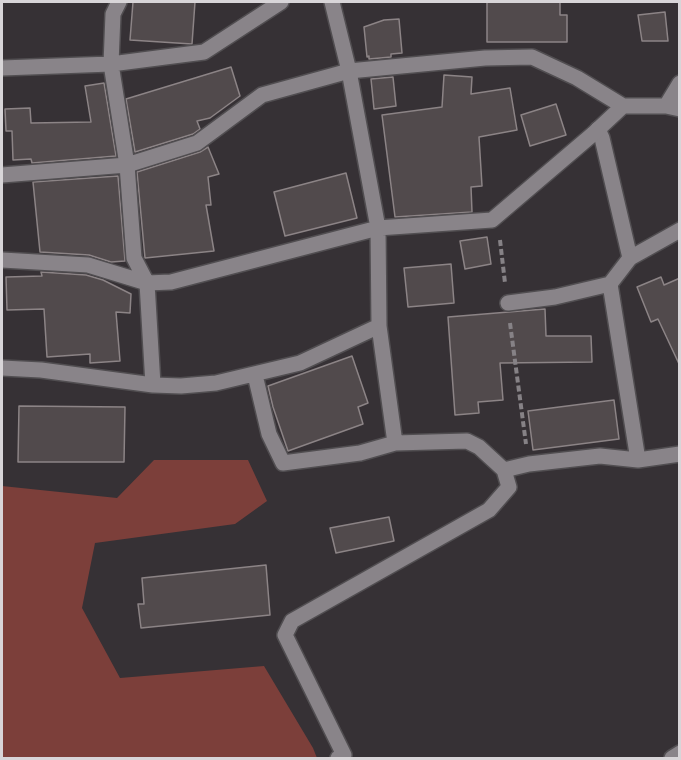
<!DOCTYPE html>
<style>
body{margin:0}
#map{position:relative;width:681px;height:760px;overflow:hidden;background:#363135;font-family:Barlow,sans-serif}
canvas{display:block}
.frame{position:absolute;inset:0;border:3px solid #d8d5d8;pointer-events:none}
</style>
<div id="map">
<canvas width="681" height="760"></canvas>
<div class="frame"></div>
</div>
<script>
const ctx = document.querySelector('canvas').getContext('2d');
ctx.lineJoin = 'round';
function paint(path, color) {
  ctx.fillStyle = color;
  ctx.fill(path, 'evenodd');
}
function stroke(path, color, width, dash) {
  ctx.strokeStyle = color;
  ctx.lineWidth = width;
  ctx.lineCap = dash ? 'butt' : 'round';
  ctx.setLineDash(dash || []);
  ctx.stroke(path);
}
paint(new Path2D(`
 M 154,460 L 248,460 L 267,501 L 235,524 L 95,543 L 82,608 L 120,678 L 264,666 L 313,748 L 317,758 L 2,758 L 2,486 L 117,498 Z`), '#7c3f3a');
const building = new Path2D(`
 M 133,2 L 195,2 L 192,44 L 130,40 Z
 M 487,2 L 560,2 L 560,15 L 567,15 L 567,42 L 487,42 Z
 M 665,12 L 668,41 L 642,41 L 638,15 Z
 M 399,19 L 402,53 L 391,54 L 391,57 L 369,59 L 369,56 L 367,57 L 364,27 L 384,20 Z
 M 231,67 L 240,96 L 210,118 L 197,121 L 200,129 L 193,134 L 135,152 L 126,99 Z
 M 444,75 L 472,77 L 471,94 L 510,88 L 517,130 L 479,137 L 482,186 L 471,187 L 472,212 L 395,217 L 382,115 L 442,107 Z
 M 393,77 L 396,106 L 374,109 L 371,79 Z
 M 104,83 L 116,156 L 32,163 L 31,159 L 13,160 L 12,131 L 6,131 L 5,109 L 30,108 L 31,123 L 91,122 L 85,86 Z
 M 556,104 L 566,135 L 530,146 L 521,115 Z
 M 208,147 L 219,174 L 208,177 L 211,205 L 206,205 L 214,251 L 145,258 L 137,172 L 200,152 Z
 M 346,173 L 357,218 L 285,236 L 274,192 Z
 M 118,176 L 125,261 L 111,262 L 89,255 L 40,252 L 33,182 Z
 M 487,237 L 491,264 L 465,269 L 460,241 Z
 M 451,264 L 454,303 L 408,307 L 404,268 Z
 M 41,272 L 86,275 L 103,280 L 131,294 L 130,313 L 116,312 L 120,361 L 90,363 L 90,354 L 47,357 L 44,309 L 7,310 L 6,277 L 42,276 Z
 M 661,277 L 664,285 L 680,278 L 680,366 L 658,319 L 651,322 L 637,287 Z
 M 545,309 L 546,336 L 591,336 L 592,362 L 500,363 L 503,400 L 478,402 L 479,413 L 455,415 L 448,317 Z
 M 352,356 L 368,403 L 358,407 L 363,424 L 288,451 L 273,407 L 268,386 Z
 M 614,400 L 619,439 L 533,450 L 528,411 Z
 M 19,406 L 125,407 L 124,462 L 18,462 Z
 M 389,517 L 394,541 L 336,553 L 330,528 Z
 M 266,565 L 270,615 L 141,628 L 138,604 L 144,604 L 142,578 Z`);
paint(building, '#514a4c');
stroke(building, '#8c8486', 1.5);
const lane = new Path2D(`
 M 598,129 L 602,138 L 630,258`);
const street = new Path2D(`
 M 119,2 L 113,14 L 111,64 L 127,165 L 134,258 L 147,283 L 153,385
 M 332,2 L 349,71 L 378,228 L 379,326 L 395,443
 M 2,68 L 111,64 L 204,52 L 281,2
 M 666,106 L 680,83
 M 2,175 L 127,165 L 197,143 L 262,95 L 349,71 L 485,58 L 532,57 L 577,78 L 623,106 L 666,106 L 680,109
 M 2,260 L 88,265 L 147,283 L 171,282 L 378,228 L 492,220 L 593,134 L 623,106
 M 508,303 L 555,297 L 610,284
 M 2,368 L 41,370 L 153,385 L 181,386 L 216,383 L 300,363 L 379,326
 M 255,375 L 269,434 L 283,463 L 360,453 L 395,443 L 467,441 L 479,447 L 504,470 L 529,464 L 600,456 L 638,460 L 680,454
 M 638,460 L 610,284 L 630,258 L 680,230
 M 338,758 L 344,755 L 285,635 L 292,621 L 489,510 L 509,487 L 504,470
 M 672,758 L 680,753`);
stroke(lane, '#514e51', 18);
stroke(street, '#514e51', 18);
stroke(new Path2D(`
 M 500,240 L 505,283
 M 510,323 L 526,444`), '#868286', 4, [6, 3]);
stroke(lane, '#898489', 15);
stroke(street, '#898489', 15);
</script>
